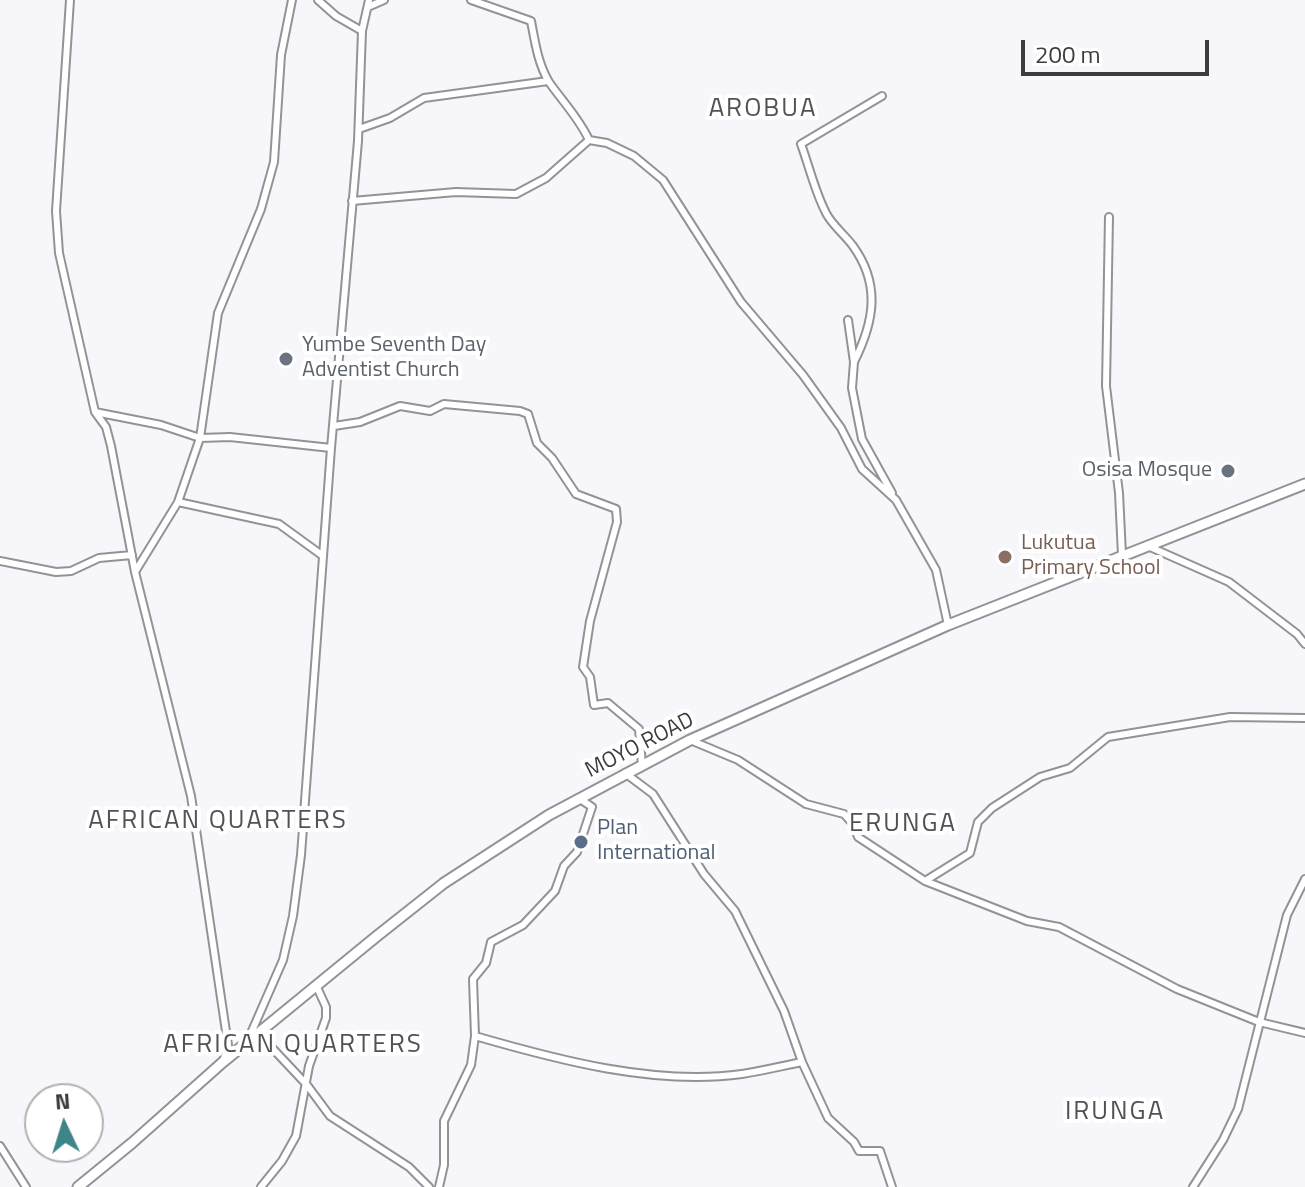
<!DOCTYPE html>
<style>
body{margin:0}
#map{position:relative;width:1305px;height:1187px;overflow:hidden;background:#f7f7fb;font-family:"Titillium Web",sans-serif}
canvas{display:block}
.north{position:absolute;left:24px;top:1083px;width:80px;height:80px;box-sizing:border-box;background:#fff;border:2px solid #b1b1b2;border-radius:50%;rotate:356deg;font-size:22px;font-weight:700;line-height:32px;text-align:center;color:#3c3c3e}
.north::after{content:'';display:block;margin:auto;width:28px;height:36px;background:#3c8588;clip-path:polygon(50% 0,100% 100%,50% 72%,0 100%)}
.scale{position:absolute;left:1021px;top:40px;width:188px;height:36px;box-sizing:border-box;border:4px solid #3c3c3e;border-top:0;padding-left:10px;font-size:24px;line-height:28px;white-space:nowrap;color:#3c3c3e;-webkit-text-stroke:6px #fff;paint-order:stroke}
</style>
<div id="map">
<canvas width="1305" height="1187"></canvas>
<div class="north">N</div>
<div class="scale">200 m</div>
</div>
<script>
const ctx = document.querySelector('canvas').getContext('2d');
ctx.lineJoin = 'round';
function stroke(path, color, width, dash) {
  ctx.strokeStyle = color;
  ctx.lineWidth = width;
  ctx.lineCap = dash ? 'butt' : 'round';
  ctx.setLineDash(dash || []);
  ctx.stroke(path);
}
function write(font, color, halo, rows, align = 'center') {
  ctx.font = font + ' "Titillium Web",sans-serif';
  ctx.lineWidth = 8;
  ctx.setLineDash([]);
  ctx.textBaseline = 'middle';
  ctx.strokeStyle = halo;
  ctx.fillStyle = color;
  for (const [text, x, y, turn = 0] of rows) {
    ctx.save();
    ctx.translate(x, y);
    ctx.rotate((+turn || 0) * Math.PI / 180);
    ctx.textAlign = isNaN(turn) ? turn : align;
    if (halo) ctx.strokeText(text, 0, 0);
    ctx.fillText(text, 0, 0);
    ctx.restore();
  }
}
const minor = new Path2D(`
 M 70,0 L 56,211 L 59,253 L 95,412 L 106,427 L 111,446 L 135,572 L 191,796 L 228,1045 L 223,1062
 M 318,0 L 336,16 L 362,31
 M 471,0 L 531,21 C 535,42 538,64 549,82 C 563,102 579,118 589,140
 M 368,7 L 384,0
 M 359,129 L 390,118 L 424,98 L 548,81
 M 352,201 L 456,192 L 516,194 L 546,178 L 589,140 L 607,143 L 634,156 L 663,180 L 741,302 L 803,375 L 841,428 L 862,469 L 896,500 L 936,570 L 948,625
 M 1109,217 L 1106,386 L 1119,493 L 1122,555
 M 848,320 L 854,362 L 852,388 L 862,439 L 892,493
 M 854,362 C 874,322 881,285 853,246 C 845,235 832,225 826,213 C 815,192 809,166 801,144 L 882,96
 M 95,412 L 161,425 L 200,438 L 230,437 L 331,448
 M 334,426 L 360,422 L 400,406 L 430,411 L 444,404 L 520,411 L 528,414 L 537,443 L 552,458 L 576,494 L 616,509 L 617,522 L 590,621 L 583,667 L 590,677 L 594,705 L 608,703 L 639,729 L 642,765
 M 178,502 L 279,524 L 323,556
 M 1150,547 L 1229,582 L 1297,634 L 1305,644
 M 0,561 L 56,572 L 71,571 L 99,558 L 132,555
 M 135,572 L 178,502 L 200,438 L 218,313 L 261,209 L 274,162 L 281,55 L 292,0
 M 690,740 L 738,760 L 806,804 L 844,814 L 853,824 L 858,837 L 925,881 L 1027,921 L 1059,927 L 1177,989 L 1259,1022 L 1305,1033
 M 625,773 L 653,794 L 704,874 L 735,911 L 784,1011 L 802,1062 L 828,1118 L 854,1142 L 859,1151 L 880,1151 L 892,1187
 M 925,881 L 970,853 L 978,822 L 992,808 L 1040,777 L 1070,768 L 1108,737 L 1230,717 L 1305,718
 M 259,1034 L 307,1085 L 330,1116 L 409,1167 L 429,1187
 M 475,1036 C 558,1060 655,1086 742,1074 C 762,1071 782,1066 802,1062
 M 248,1040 L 283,960 L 293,916 L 301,855 L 331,448 L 358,141 L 362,31 L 369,0
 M 0,1146 L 26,1187
 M 261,1187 L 282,1161 L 296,1136 L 309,1066 L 326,1018 L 326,1007 L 316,985
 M 439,1187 L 444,1165 L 444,1121 L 471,1065 L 475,1036 L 473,979 L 486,963 L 491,942 L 523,925 L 555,891 L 564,866 L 577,852 L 592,807 L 580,799
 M 1193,1187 L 1223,1140 L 1238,1109 L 1287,915 L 1305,879`);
const secondary = new Path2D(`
 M 78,1187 L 132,1143 L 223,1062 L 377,936 L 444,883 L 549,815 L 690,740 L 948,625 L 1305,484`);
stroke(minor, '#929396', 10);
stroke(secondary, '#929396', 13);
stroke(minor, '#fff', 6);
stroke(secondary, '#fff', 9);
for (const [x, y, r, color] of [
 [286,359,8,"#6b7280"],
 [1228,471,8,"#6b7280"],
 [1005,557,8,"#8d6e63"],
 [581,842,8,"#5c6f8a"]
]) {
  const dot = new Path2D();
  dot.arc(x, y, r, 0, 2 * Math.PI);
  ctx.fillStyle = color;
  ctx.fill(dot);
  stroke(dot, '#fff', 3);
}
write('22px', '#5b616d', '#fff', [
 ["Yumbe Seventh Day",302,346],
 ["Adventist Church",302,371],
 ["Osisa Mosque",1212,471,"right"]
], 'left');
write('22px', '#785e54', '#fff', [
 ["Lukutua",1021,544],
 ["Primary School",1021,569]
], 'left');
write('22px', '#3c3c3e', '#fff', [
 ["MOYO ROAD",640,746,-27]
]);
write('22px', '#4e5e75', '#fff', [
 ["Plan",597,829],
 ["International",597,854]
], 'left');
ctx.letterSpacing = '2px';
write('26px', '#515255', '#fff', [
 ["AROBUA",763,110],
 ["AFRICAN QUARTERS",218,822],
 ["ERUNGA",903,825],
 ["AFRICAN QUARTERS",293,1046],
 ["IRUNGA",1115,1113]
]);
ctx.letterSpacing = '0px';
</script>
